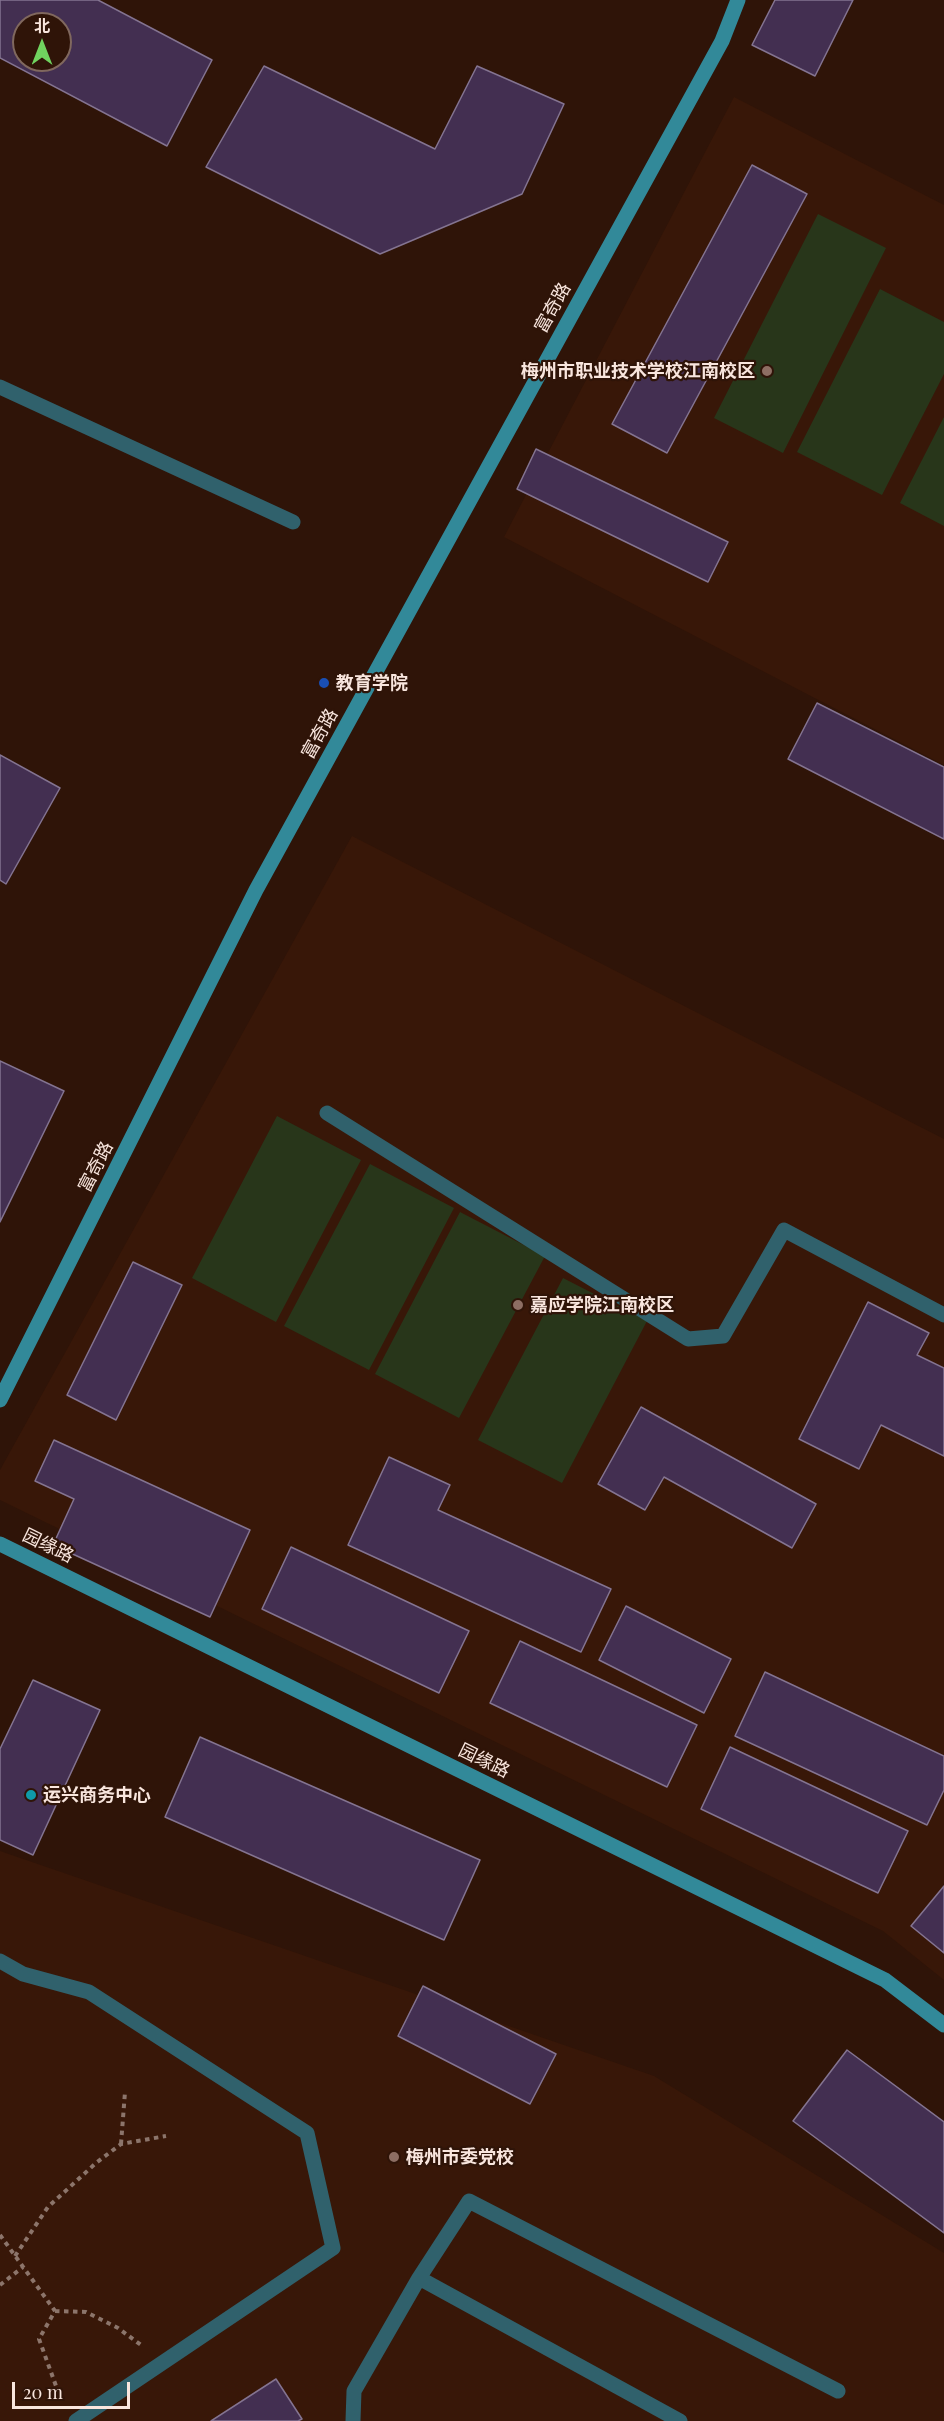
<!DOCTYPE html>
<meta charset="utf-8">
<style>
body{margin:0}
#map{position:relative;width:944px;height:2421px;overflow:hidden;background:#2f1408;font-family:"Playfair Display","Noto Sans SC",serif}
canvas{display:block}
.north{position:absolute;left:12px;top:12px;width:60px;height:60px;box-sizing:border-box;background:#2f1408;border:2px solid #80685e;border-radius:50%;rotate:0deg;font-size:16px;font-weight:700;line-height:24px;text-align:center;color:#f9e6de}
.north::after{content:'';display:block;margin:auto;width:21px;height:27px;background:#70d35f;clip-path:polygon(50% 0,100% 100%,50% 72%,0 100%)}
.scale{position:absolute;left:12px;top:2382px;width:118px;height:27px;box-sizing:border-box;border:3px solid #f9e6de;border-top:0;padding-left:8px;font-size:18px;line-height:21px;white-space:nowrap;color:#f9e6de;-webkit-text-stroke:4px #2f1408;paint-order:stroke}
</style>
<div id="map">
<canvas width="944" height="2421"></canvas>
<div class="north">北</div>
<div class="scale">20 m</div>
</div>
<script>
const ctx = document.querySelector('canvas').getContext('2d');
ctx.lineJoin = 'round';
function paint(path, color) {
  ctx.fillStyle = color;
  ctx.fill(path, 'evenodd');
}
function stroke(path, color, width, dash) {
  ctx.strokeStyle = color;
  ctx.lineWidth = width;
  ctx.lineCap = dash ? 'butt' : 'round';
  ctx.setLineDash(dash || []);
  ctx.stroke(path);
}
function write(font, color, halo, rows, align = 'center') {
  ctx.font = font + ' "Playfair Display","Noto Sans SC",serif';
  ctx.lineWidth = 4.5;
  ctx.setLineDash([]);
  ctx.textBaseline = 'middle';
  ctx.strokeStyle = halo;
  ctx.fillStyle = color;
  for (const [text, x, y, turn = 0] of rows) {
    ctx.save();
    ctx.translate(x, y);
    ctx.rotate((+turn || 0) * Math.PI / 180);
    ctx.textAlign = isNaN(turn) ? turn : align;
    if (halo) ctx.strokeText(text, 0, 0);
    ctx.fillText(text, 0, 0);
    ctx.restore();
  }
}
paint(new Path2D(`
 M 734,97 L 944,205 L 944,765 L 504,537 Z
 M 352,836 L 944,1139 L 944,1980 L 883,1931 L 0,1500 L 0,1470 Z
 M 0,1851 L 654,2076 L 944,2253 L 944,2421 L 0,2421 Z`), '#381708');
paint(new Path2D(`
 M 818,214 L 886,248 L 783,453 L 714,418 Z
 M 880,289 L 944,322 L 944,374 L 882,495 L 797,452 Z
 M 944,417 L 944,526 L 900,503 Z
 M 277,1116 L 361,1160 L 276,1322 L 192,1278 Z
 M 370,1164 L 454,1208 L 369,1370 L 284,1326 Z
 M 460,1212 L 545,1256 L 459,1418 L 375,1374 Z
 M 563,1278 L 647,1321 L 562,1483 L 478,1440 Z`), '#28361a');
const building = new Path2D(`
 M 0,0 L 98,0 L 212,60 L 167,146 L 0,58 ZM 24,24 L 60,24 L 60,60 L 24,60 Z
 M 775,0 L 853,0 L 815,76 L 752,45 Z
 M 264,66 L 435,149 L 477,66 L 564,104 L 522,194 L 380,254 L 206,167 Z
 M 752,165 L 807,194 L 667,453 L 612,424 Z
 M 536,449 L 728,542 L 708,582 L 517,489 Z
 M 817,703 L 944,767 L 944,839 L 788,759 Z
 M 0,755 L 60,788 L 6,884 L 0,880 Z
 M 0,1061 L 64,1091 L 0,1222 Z
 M 133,1262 L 182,1285 L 116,1420 L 67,1395 Z
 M 868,1302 L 929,1333 L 917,1355 L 944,1368 L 944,1456 L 881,1425 L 859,1469 L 799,1439 Z
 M 641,1407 L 816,1504 L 792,1548 L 664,1477 L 645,1510 L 598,1484 Z
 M 54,1440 L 250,1530 L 210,1617 L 53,1545 L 74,1499 L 35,1481 Z
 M 389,1457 L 450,1485 L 438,1510 L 611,1589 L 581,1652 L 348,1545 Z
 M 291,1547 L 469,1631 L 439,1693 L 262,1609 Z
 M 626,1606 L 731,1659 L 704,1713 L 599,1660 Z
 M 520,1641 L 697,1725 L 667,1787 L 490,1703 Z
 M 765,1672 L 944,1756 L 944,1790 L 927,1825 L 735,1736 Z
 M 33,1680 L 100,1710 L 33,1855 L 0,1840 L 0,1749 Z
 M 200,1737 L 480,1860 L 444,1940 L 165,1817 Z
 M 730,1747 L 908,1831 L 878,1893 L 701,1809 Z
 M 944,1886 L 944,1953 L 911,1926 Z
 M 423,1986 L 556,2054 L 530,2104 L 398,2036 Z
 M 847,2050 L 944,2122 L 944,2233 L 793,2121 Z
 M 276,2379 L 302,2419 L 298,2421 L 211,2421 Z`);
paint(building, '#432f51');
stroke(building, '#847491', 1.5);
stroke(new Path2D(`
 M 121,2144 L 125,2092
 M 0,2235 L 55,2311 L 39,2339 L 60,2397
 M 15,2256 L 48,2207 L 96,2163 L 121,2144 L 166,2136
 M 0,2285 L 23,2267
 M 55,2311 L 86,2312 L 118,2328 L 141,2345`), '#8c756b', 4, [4.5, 4.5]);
stroke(new Path2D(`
 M 327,1113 L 688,1339 L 723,1336 L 784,1230 L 944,1315
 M 0,1961 L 23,1974 L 89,1992 L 307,2133 L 333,2248 L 76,2421
 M 419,2278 L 680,2421
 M 353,2421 L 354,2391 L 419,2278 L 469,2201 L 838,2391`), '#30616c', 15);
stroke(new Path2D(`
 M 0,387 L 293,522`), '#30616c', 15);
stroke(new Path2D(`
 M 0,1400 L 256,890 L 722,41 L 738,0
 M 0,1544 L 885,1980 L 944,2025`), '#328999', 15);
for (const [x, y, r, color] of [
 [767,371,6,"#8d6e63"],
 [324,683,6,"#1a4fb4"],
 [518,1305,6,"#8d6e63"],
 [31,1795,6,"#0f9aa8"],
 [394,2157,6,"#8d6e63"]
]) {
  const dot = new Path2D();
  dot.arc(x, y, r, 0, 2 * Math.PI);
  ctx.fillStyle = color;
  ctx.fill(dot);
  stroke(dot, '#2f1408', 2);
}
write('18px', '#f9e6de', '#2f1408', [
 ["富奇路",553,308,-61],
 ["富奇路",320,734,-61],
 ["富奇路",96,1167,-63],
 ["园缘路",48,1546,26],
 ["园缘路",484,1761,26]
]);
write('bold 18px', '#f9e6de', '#2f1408', [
 ["梅州市职业技术学校江南校区",755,371,"right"],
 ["教育学院",336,683],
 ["嘉应学院江南校区",530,1305],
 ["运兴商务中心",43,1795],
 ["梅州市委党校",406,2157]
], 'left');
</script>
